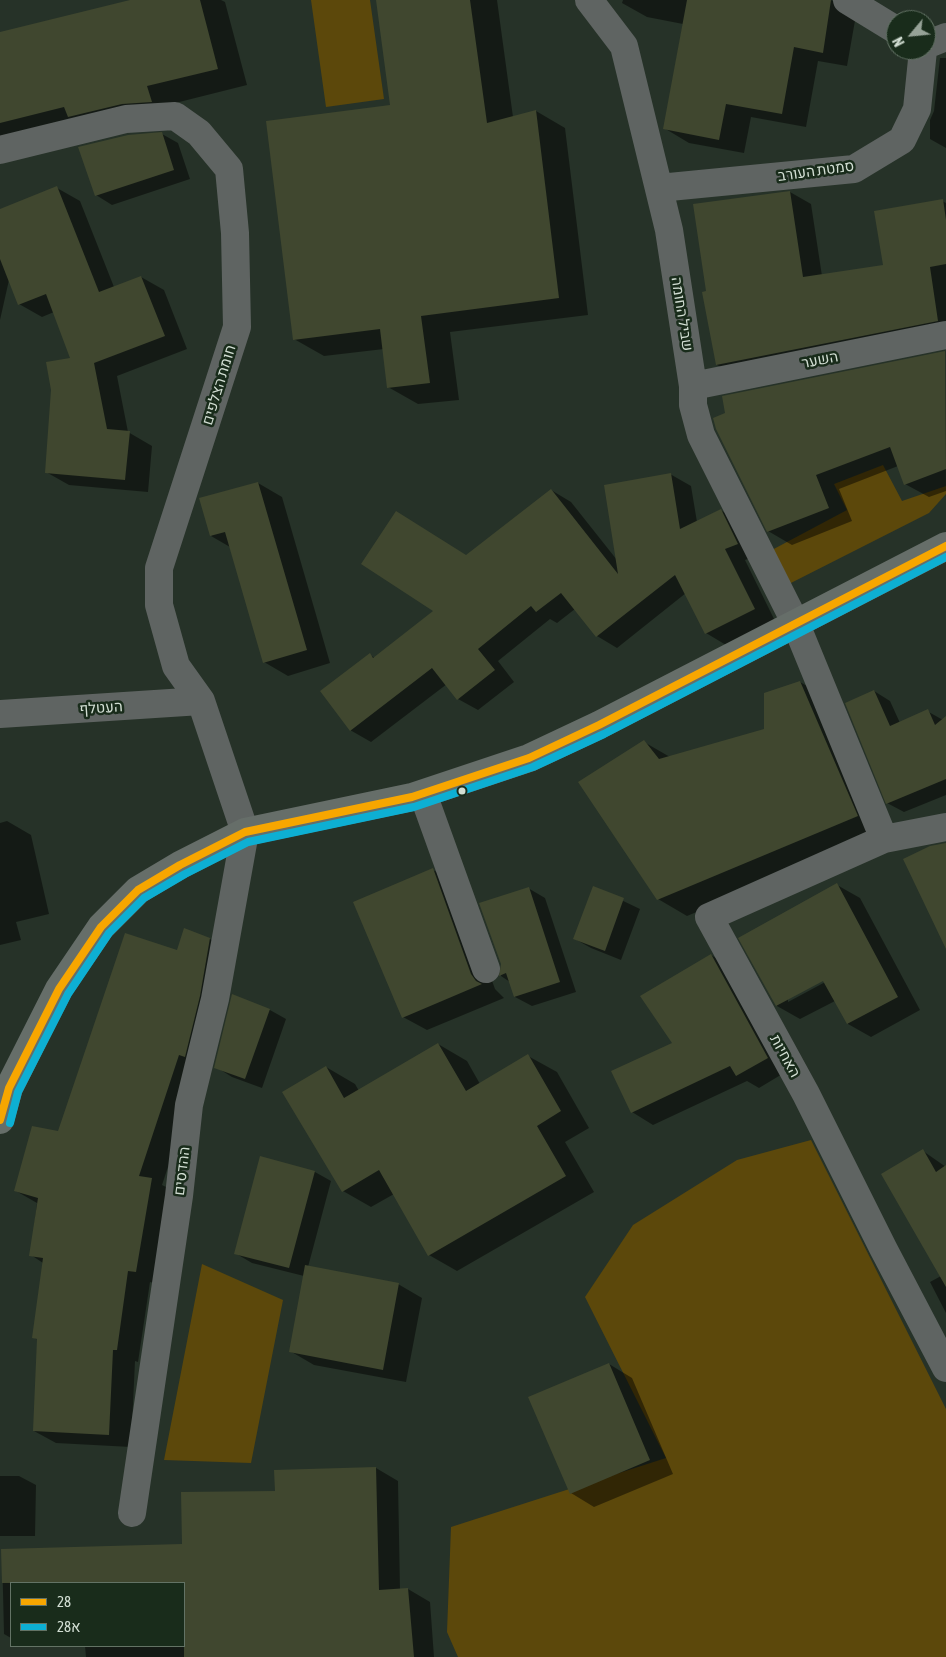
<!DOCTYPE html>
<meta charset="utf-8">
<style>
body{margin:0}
#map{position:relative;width:946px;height:1657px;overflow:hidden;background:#263228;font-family:"Asap Condensed",Heebo,sans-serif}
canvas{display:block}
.legend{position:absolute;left:10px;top:1582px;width:175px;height:65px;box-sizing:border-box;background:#192c1b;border:1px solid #637365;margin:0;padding:6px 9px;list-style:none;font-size:15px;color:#d2ded3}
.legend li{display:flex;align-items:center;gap:10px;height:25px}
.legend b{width:25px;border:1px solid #637365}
.north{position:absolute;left:886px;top:10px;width:50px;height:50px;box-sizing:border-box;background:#192c1b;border:1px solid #637365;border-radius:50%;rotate:242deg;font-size:14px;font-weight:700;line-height:20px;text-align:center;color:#d2ded3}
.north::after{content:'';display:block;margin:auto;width:18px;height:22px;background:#96a297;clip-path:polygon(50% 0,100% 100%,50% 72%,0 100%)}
</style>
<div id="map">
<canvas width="946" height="1657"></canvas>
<ul class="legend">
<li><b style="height:6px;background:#f7a600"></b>28</li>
<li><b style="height:6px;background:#0dafd3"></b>28א</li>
</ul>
<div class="north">N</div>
</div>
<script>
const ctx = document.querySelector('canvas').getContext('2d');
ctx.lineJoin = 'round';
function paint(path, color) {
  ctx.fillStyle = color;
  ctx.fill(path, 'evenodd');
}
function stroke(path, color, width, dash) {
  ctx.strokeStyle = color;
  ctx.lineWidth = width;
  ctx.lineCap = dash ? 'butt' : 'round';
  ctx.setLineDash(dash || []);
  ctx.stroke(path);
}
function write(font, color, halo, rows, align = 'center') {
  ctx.font = font + ' "Asap Condensed",Heebo,sans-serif';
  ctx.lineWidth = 5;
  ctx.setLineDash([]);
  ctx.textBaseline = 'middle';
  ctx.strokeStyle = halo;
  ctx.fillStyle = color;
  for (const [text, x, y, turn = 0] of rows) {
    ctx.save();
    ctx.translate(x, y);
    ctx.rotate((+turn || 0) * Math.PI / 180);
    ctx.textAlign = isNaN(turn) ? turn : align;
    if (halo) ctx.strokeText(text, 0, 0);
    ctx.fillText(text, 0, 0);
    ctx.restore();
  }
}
paint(new Path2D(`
 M 311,0 L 370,0 L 384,99 L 326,107 Z
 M 883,465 L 902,501 L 946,486 L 946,494 L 929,513 L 783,587 L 770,551 L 847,510 L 834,484 Z
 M 811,1140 L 946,1409 L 946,1657 L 458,1657 L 447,1632 L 451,1527 L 666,1458 L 585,1297 L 633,1225 L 737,1160 Z
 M 202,1264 L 283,1300 L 251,1463 L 164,1460 Z`), '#5c480b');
paint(new Path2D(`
 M 135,0 L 221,0 L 225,2 L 247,85 L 0,147 L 0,33 Z
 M 377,0 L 497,0 L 513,117 L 536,111 L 565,128 L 588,315 L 450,332 L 459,400 L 418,404 L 388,387 L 384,349 L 324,356 L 294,339 L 392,106 Z
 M 623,0 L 831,0 L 856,15 L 847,66 L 818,61 L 806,127 L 751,117 L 744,153 L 689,143 L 664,128 L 683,24 L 647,17 L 622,3 Z
 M 940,58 L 946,58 L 946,148 L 930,139 L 930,120 L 934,111 Z
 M 162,134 L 178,143 L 190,179 L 112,205 L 96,195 Z
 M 57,188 L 80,201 L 114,287 L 141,277 L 164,290 L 187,349 L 117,376 L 128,432 L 152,446 L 148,492 L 69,485 L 46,472 L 72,359 L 54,312 L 42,317 L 19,304 L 9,280 L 0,320 L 0,210 Z
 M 790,192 L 811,204 L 822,276 L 884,266 L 942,201 L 946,203 L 946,335 L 738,377 L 717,365 L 708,292 Z
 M 945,352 L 946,491 L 929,497 L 905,484 L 898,466 L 839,489 L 852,521 L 792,545 L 768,531 L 717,429 Z
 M 670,474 L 691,486 L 697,522 L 720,510 L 741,522 L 758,555 L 745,560 L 775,621 L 726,645 L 706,633 L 686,593 L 617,648 L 597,636 L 575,609 L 557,623 L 550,619 L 498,661 L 514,682 L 478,710 L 458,699 L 447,684 L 371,742 L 350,730 L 370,655 L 375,658 L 435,610 L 467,556 L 551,490 L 571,502 L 617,560 Z
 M 258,483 L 282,497 L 330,663 L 288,676 L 264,662 L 230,547 L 211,536 Z
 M 800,682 L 830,699 L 886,833 L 687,916 L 658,899 L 644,742 L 670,757 L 765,730 Z
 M 874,691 L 890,701 L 900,723 L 927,711 L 943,720 L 946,718 L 946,795 L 904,812 L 887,803 Z
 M 7,821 L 31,835 L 49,914 L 16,922 L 21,940 L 0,945 L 0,823 Z
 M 433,870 L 457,883 L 495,989 L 504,998 L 427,1030 L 403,1017 Z
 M 837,885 L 860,898 L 920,1010 L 871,1037 L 848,1024 L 835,1001 L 800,1019 L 777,1006 L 740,939 ZM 828,977 L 829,980 L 788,1002 L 788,999 Z
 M 594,887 L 640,909 L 621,960 L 591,948 L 575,939 Z
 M 528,888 L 545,898 L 576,992 L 532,1006 L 515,997 L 510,982 L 501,976 L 502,964 Z
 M 210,939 L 232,952 L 201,1067 L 162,1185 L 174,1191 L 158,1284 L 150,1282 L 138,1362 L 135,1361 L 131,1447 L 56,1443 L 34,1431 L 38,1340 L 33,1337 L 43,1263 L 31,1255 L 37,1203 L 16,1191 L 59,1132 L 177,952 Z
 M 711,955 L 733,968 L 789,1070 L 759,1088 L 747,1081 L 653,1125 L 632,1112 L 674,1043 Z
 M 233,996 L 270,1010 L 286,1019 L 262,1088 L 232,1077 L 216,1067 Z
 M 438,1044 L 467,1061 L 480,1084 L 528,1056 L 557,1072 L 589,1128 L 565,1142 L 594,1192 L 457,1271 L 429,1255 L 394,1194 L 371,1207 L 343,1191 L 326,1067 L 355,1084 L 359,1091 Z
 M 923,1151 L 946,1167 L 946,1313 L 930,1282 L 941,1276 Z
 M 261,1157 L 315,1172 L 331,1181 L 308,1267 L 398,1284 L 422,1298 L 406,1382 L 314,1365 L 290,1351 L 304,1276 L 252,1263 L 235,1253 Z
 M 609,1364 L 632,1378 L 673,1474 L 594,1507 L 571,1493 Z
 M 376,1468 L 398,1481 L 400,1590 L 408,1589 L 430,1602 L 434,1657 L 86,1657 L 85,1646 L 24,1646 L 184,1646 L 184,1583 L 11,1583 L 11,1638 L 4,1634 L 2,1551 L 183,1545 L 276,1493 Z
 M 0,1476 L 19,1476 L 36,1485 L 35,1536 L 0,1536 Z`), '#0007');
paint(new Path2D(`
 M 130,0 L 200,0 L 218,69 L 147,86 L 152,102 L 122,104 L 68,117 L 64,107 L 0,123 L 0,32 Z
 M 376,0 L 470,0 L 487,123 L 536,110 L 559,298 L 421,316 L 430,383 L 387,388 L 380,329 L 293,340 L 266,121 L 390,105 Z
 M 687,0 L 831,0 L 823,53 L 794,47 L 782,114 L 726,104 L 719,140 L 663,129 Z
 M 162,132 L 174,170 L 95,196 L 78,147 L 128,135 Z
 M 57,186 L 99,292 L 141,276 L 165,336 L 94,363 L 107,429 L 130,431 L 125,480 L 45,473 L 51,390 L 46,362 L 70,358 L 46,294 L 18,305 L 0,259 L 0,209 Z
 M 790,191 L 803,277 L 883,265 L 874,211 L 943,199 L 946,220 L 946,264 L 930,267 L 938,321 L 716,365 L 702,292 L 706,291 L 693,204 Z
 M 945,351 L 946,469 L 904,485 L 890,447 L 816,475 L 829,508 L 767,532 L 716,429 L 713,418 L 725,413 L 722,396 Z
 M 671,473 L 680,529 L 721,509 L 738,544 L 725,549 L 755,609 L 705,634 L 675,575 L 596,637 L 561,593 L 536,612 L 531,606 L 478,649 L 495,670 L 457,700 L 432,668 L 350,731 L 320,691 L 370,653 L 373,658 L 433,611 L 361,564 L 396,511 L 466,555 L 551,489 L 618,574 L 604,485 Z
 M 258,482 L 307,650 L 263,663 L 225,532 L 210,536 L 199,498 Z
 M 800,681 L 858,816 L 657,900 L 578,782 L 644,740 L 659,759 L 764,729 L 764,693 Z
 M 874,690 L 890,726 L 928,709 L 935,725 L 946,716 L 946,779 L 886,804 L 845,703 Z
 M 946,843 L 946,949 L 903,859 L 930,846 Z
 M 433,868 L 471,974 L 476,981 L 482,984 L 402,1018 L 353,902 Z
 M 837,883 L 898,997 L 847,1024 L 823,981 L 776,1006 L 738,938 Z
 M 593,886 L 624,898 L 605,951 L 573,939 Z
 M 529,887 L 560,982 L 514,997 L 506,973 L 499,976 L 501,964 L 479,903 Z
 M 184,928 L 210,938 L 200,996 L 185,1057 L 179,1055 L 139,1176 L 152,1178 L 136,1272 L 128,1271 L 117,1350 L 113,1350 L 109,1435 L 33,1431 L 37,1339 L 32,1338 L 43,1258 L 29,1256 L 38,1198 L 14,1191 L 32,1126 L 58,1131 L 125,933 L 177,950 Z
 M 711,954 L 768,1058 L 736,1076 L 730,1066 L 631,1113 L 611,1071 L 672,1043 L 640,996 Z
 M 232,994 L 270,1009 L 245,1079 L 214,1068 Z
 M 438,1043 L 466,1091 L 528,1054 L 561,1111 L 537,1126 L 566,1176 L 428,1256 L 379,1170 L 342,1192 L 282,1092 L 326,1066 L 344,1098 Z
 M 923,1149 L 936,1172 L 946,1165 L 946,1287 L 881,1174 Z
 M 260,1156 L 315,1171 L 289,1268 L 234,1254 Z
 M 305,1265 L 399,1283 L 383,1370 L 289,1352 Z
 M 609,1363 L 650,1460 L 570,1494 L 528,1397 Z
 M 376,1467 L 379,1590 L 408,1588 L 414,1657 L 184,1657 L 184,1583 L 2,1583 L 1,1549 L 182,1544 L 181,1492 L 275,1491 L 274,1470 Z`), '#40472f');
stroke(new Path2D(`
 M 589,0 L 624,46 L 669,230 L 693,386 L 693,405 L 701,435 L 795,622 L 884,839 L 946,827
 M 847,0 L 896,30
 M 926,45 L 946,37
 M 0,150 L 126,119 L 175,116 L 199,133 L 229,169 L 235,233 L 237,327 L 159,568 L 159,605 L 176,666 L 201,701 L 245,832 L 215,999 L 189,1105 L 179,1196 L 132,1513
 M 659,188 L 854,169 L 902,140 L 917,109 L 923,50
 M 693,386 L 946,335
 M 0,714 L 201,701
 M 423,794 L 486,969
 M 884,839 L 709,917 L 806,1094 L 883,1248 L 946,1368`), '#5f6462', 28);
stroke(new Path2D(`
 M 0,1120 L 9,1088 L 59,989 L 101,927 L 138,890 L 180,865 L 245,832 L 412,797 L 529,758 L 599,725 L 946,546`), '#666e69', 28);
stroke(new Path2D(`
 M 0,1120 L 9,1088 L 59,989 L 101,927 L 138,890 L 180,865 L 245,832 L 412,797 L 529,758 L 599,725 L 946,546`), '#f7a600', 8);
stroke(new Path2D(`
 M 10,1123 L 18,1092 L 68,994 L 109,933 L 144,898 L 185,874 L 248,842 L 414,807 L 533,767 L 604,734 L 946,557`), '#0dafd3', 8);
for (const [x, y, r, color] of [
 [462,791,4.5,"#d2ded3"]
]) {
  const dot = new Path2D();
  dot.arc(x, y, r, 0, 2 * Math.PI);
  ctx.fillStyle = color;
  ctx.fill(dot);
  stroke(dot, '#192c1b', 2);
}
write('15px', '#d2ded3', '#192c1b', [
 ["סמטת העורב",816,171,-8],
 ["שביל החומה",682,314,81],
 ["השער",820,360,-11],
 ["חומת הצלפים",219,385,-73],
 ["העטלף",101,708,-4],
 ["האחיות",785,1056,61],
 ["ההדסים",182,1171,-83]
]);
</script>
